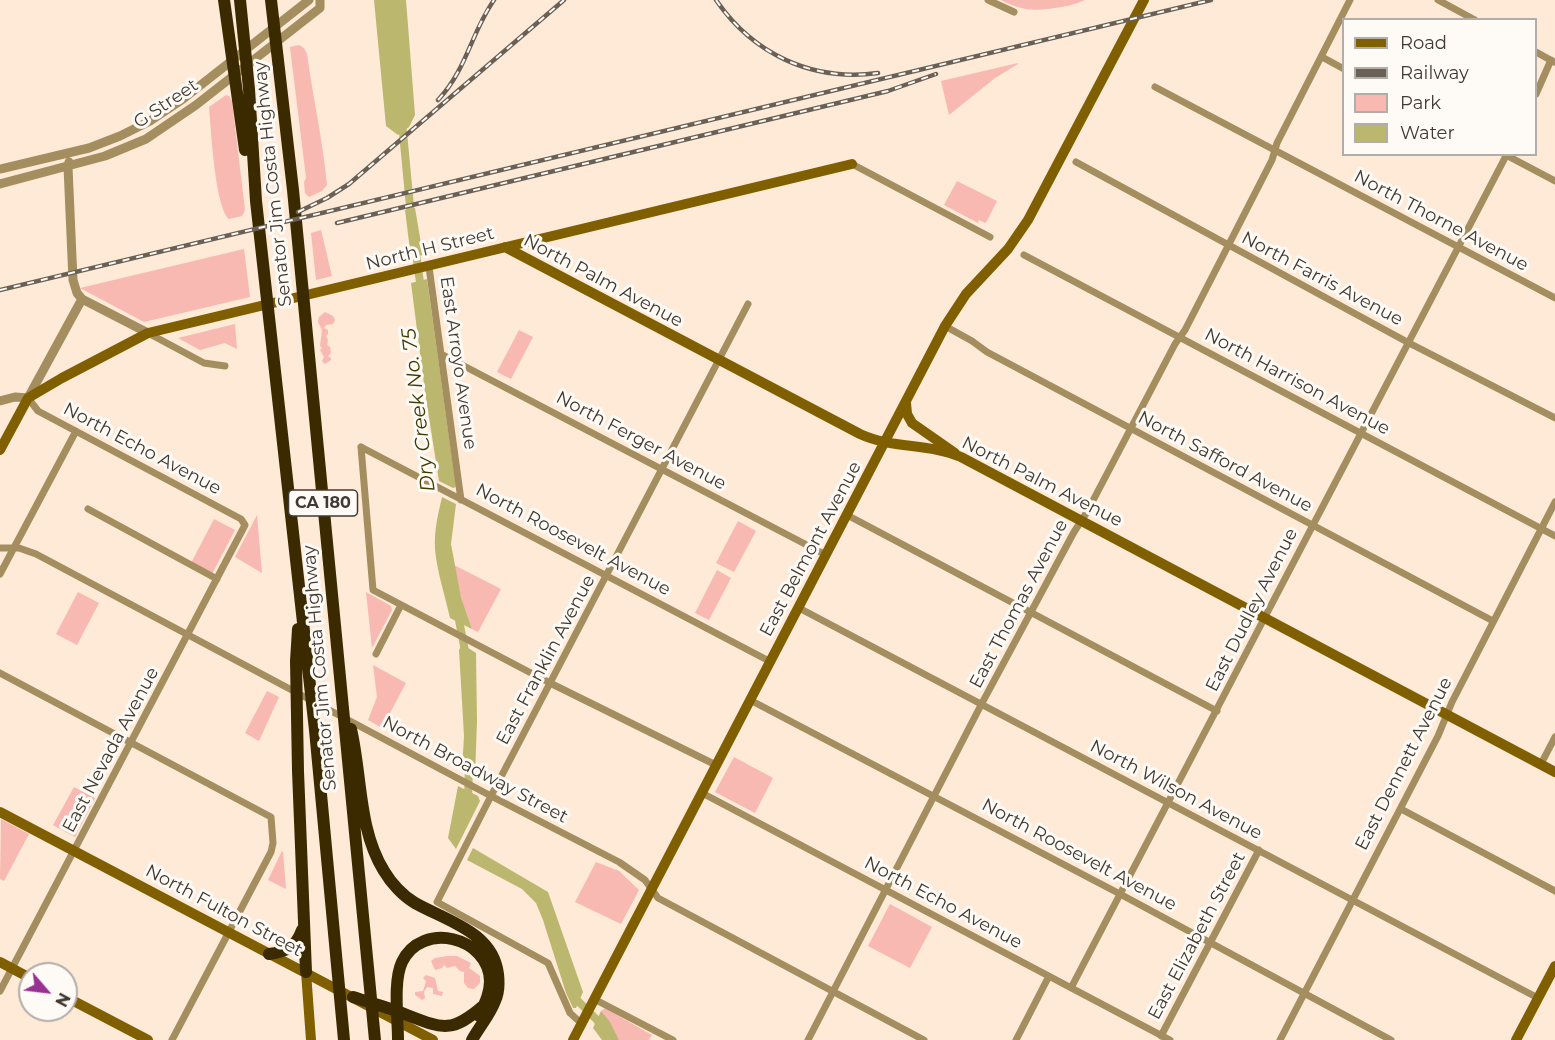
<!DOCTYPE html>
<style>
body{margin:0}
#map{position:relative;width:1555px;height:1040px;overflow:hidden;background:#feead7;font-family:Montserrat,sans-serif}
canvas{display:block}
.legend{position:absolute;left:1342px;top:18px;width:195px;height:138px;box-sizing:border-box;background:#fefaf6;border:2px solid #b2ada8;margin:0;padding:8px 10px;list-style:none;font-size:18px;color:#413a32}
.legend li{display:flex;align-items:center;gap:12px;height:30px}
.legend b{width:30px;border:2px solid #b2ada8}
.north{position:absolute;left:18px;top:962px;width:60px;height:60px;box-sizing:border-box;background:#fefaf6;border:2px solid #b2ada8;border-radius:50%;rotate:118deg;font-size:16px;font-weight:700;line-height:24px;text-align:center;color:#413a32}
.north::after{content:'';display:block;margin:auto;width:21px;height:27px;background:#993195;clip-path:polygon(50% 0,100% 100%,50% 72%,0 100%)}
</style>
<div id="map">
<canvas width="1555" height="1040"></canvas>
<ul class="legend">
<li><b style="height:8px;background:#805f00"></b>Road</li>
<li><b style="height:8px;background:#6a6156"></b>Railway</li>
<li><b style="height:16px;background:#f7b9b1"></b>Park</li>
<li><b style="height:16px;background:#bcb76f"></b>Water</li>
</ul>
<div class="north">N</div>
</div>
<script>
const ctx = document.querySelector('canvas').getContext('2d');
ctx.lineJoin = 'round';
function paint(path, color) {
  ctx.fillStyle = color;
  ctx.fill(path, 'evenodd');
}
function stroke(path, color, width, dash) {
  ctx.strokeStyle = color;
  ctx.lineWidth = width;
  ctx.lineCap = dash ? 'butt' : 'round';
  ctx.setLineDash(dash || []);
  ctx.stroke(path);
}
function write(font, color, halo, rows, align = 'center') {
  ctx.font = font + ' Montserrat,sans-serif';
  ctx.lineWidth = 6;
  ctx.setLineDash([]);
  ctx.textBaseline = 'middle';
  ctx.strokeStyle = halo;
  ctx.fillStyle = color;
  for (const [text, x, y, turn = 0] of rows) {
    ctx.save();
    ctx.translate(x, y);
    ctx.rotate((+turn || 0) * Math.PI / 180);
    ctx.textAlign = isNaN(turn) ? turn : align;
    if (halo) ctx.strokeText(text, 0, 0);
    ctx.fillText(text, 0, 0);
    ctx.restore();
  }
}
paint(new Path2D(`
 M 1001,0 L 1085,0 C 1077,4 1070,5 1062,7 C 1037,11 1024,12 1001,0 Z
 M 299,45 L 304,48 L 307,54 C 313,98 323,141 327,185 L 322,191 L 309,197 L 305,193 L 304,182 L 306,178 L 290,47 Z
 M 1018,63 L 1018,64 L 995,78 L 949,115 L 941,81 Z
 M 226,95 L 229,96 L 232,101 L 245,210 L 242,216 L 229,219 C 215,207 211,129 209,107 Z
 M 957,181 L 997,201 L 987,221 L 985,223 L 979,220 L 978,223 L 944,205 Z
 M 321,230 L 332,276 L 316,280 L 311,233 Z
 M 244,249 L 250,297 L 144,322 L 80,288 Z
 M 325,312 L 333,316 L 335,320 L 333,324 L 326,325 L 324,328 L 328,330 L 328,334 L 326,336 L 328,340 L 327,345 L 330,347 L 331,353 L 328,356 L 331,358 L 331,360 L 325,364 L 322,361 L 324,357 L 320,350 L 322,348 L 320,346 L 322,330 L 318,322 L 319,317 Z
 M 235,324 L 237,349 L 225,343 L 200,350 L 178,338 Z
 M 519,330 L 533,337 L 511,379 L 497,372 Z
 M 257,515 L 262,573 L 235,557 Z
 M 214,519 L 235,530 L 211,576 L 190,565 Z
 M 738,521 L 756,531 L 734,572 L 716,563 Z
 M 454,565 L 501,589 L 478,632 L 472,629 L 461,597 Z
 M 717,570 L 731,578 L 709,620 L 695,613 Z
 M 78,592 L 99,603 L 77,645 L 56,634 Z
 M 366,592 L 391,606 L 392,610 L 372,648 Z
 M 373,665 L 406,683 L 382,728 L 368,720 L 377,697 Z
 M 267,691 L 279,697 L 259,741 L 245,733 Z
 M 734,757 L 773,778 L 755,813 L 715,792 Z
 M 74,787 L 95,798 L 75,837 L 53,825 Z
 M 1,819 L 29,834 L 4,881 L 0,879 Z
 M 282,851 L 283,852 L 286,889 L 268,880 Z
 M 596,862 L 619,871 L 639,890 L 621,924 L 575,902 Z
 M 890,904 L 932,927 L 910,968 L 868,946 Z
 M 448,956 L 457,956 L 471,963 L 469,968 L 480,976 L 480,983 L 474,989 L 468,988 L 464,983 L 464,972 L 460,971 L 455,966 L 447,968 L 444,965 L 442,968 L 435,970 L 431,961 L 435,958 Z
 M 426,975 L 435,978 L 438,991 L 443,992 L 442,996 L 433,994 L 433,988 L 427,987 L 424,992 L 425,998 L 422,1000 L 415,995 L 415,992 L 423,991 L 426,981 L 423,978 Z
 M 605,1008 L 652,1035 L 649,1040 L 619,1040 L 601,1011 Z`), '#f7b9b1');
paint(new Path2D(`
 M 374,0 L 406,0 L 415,115 L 409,127 L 398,135 L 386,126 Z
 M 415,208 L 423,255 L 411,258 L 405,210 Z
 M 427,279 L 456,487 L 453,488 L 439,481 L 425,392 L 411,283 Z
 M 442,497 L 456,504 L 451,544 L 461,597 L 472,629 L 450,618 C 445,595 437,572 435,549 C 434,531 438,514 442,497 Z
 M 462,644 L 476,653 L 477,721 L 475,777 L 462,770 L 464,736 L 459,650 Z
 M 458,786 L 478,796 L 480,801 L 456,849 L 448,838 Z
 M 473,848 L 548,892 L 583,992 L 576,1008 L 573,1008 L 566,993 L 543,920 L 536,903 L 522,889 L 467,860 Z
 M 601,1011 L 610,1022 L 619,1040 L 602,1040 L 593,1028 Z`), '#bcb76f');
stroke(new Path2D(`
 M 402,122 L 411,217
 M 415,247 L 421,289
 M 458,615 L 466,656
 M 468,800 L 469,764
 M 574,994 L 576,999 L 597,1020 L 609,1040`), '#bcb76f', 8);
stroke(new Path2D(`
 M 988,0 L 1014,12
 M 1438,0 L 1475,20
 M 1536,52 L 1554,62
 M 1322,57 L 1344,69
 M 1155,87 L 1555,298
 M 1536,94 L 1551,60
 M 1504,154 L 1555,181
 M 1076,162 L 1409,343 L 1555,418
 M 852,164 L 990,237
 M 1024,255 L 1555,536
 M 429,267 L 461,500
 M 945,326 L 972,341 L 987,352 L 1493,621
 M 148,333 L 204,363 L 225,366
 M 441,354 L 826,555
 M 361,447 L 373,590 L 550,683 L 716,765
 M 361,447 L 771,662
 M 88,509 L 217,579
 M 847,515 L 1217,711
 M 0,548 L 19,548 L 36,554 L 491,796 L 619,862 L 645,880 L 658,898 L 924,1040
 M 0,574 L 76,431
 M 799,608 L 1538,998
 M 376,654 L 401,605
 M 0,673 L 271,817 L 273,843 L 271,852 L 172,1040
 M 750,700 L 1120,894 L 1391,1040
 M 1541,764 L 1555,737
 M 702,793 L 1170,1040
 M 1401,809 L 1555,891
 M 1071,988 L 1507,154
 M 0,991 L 245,525 L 241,519 L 38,411 L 28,398
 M 594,999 L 673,1040
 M 581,1023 L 570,1013 L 548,963 L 437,902 L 491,796 L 748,304
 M 1161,1036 L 1259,850
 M 808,1040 L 981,705 L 1074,532 L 1087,512 L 1175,344 L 1185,330 L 1272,160 L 1277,143 L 1350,0
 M 1016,1040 L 1049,976
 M 1280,1040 L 1438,736 L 1452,702 L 1555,502`), '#a48e5f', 7);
stroke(new Path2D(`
 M 69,162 L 68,167 L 73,280 L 77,293 L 82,299 L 148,333
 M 0,169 L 89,148 L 120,136 L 150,121 L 183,99 L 309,0
 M 0,184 L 105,156 L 146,139 L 196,105 L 320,8 L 320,0
 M 0,401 L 15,397 L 28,398 L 82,299`), '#a48e5f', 9);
stroke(new Path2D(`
 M 505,247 L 860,434 C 892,449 929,443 961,457 L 1555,772
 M 906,403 L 907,414 L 912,423 L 955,453
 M 0,450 L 28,398 L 62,378 L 148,333 L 852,164
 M 0,812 L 433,1040
 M 0,962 L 30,978
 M 306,972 L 311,1040
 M 66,997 L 148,1040
 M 573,1040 L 945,326 L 966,294 L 1008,249 L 1028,220 L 1144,0
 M 1516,1040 L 1555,966`), '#805f00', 10);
stroke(new Path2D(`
 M 224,0 L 245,150
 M 240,0 L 249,89 L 256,201 L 315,730 L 344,1040
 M 271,0 L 293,190 L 375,1040
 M 298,629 L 296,661 L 298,771 L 306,972
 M 351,729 C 362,776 358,829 384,871 C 391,883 403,896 415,903 C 447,921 493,932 498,974 C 499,983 499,993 495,1001 C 490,1015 479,1027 472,1040
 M 269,954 C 286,952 296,947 302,930
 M 353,997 C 371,1003 390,1008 407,1015 C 443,1029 452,1033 483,1006
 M 398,1040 C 398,1018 393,981 402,962 C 422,920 489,937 490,981 C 490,994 484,1005 479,1016`), '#3b2a00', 12);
const rail = new Path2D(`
 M 716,0 C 753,54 812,82 878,73
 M 438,100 C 467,69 471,33 494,0
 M 298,212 L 327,198 L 349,184 L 564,0
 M 337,223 L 888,91 L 936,74
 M 0,290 L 1211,0`);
stroke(rail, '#6a6156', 4.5);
stroke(rail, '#fefaf6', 2, [7]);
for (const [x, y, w] of [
 [323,503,69]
]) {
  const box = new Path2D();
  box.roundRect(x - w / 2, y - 13, w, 26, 4.5);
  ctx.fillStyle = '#fefaf6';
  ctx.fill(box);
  stroke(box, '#413a32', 1.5);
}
write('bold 16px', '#413a32', null, [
 ["CA 180",323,503]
]);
write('18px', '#413a32', '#fefaf6', [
 ["G Street",166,104,-34],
 ["Senator Jim Costa Highway",273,184,-96],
 ["North Thorne Avenue",1441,221,28],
 ["North H Street",430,249,-14],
 ["North Farris Avenue",1322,279,28],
 ["North Palm Avenue",603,281,28],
 ["East Arroyo Avenue",458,363,82],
 ["North Harrison Avenue",1297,382,28],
 ["North Ferger Avenue",641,441,28],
 ["North Echo Avenue",142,449,28],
 ["North Safford Avenue",1225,462,28],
 ["North Palm Avenue",1042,482,27],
 ["North Roosevelt Avenue",573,540,28],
 ["East Belmont Avenue",811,549,-62],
 ["East Thomas Avenue",1019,604,-62],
 ["East Dudley Avenue",1252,610,-63],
 ["East Franklin Avenue",546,660,-62],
 ["Senator Jim Costa Highway",320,668,-95],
 ["East Nevada Avenue",111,750,-62],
 ["East Dennett Avenue",1404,764,-63],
 ["North Broadway Street",475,770,28],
 ["North Wilson Avenue",1176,790,28],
 ["North Roosevelt Avenue",1079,855,28],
 ["North Echo Avenue",943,903,28],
 ["North Fulton Street",224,911,28],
 ["East Elizabeth Street",1197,936,-62]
]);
write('italic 20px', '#3f3b00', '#fefaf6', [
 ["Dry Creek No. 75",419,410,-97]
]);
</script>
